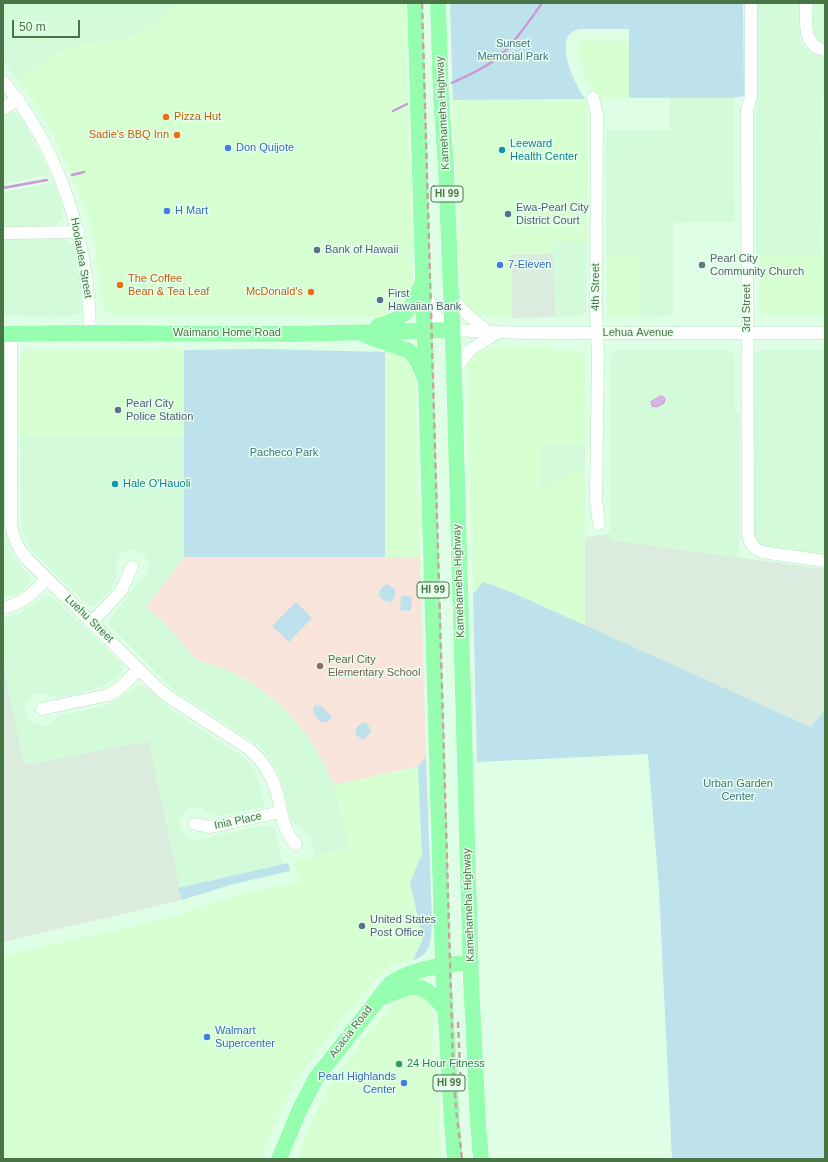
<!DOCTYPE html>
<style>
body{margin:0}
#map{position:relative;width:828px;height:1162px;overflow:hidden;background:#dffee6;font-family:Helvetica,sans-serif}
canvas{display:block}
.frame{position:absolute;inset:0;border:4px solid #477546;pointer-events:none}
.scale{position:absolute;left:12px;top:20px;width:68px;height:18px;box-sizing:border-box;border:2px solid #477546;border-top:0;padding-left:5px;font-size:12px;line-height:14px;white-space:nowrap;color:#477546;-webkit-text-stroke:3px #e7ffec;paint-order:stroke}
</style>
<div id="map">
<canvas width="828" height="1162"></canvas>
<div class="frame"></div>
<div class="scale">50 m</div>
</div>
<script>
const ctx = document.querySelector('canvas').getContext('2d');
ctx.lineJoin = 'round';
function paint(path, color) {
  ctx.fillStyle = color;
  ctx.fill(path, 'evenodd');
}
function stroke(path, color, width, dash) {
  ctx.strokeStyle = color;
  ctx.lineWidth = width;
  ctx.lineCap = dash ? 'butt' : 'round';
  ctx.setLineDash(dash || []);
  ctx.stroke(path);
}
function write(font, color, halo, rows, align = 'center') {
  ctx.font = font + ' Helvetica,sans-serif';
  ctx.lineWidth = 3;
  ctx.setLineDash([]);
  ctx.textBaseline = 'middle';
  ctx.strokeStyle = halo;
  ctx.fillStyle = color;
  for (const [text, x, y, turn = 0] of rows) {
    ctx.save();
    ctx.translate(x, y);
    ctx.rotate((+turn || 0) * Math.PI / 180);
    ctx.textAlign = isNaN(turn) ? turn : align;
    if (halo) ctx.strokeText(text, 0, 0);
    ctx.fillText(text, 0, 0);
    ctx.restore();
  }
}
paint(new Path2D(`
 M 3,3 L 179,3 L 157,22 L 132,36 L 124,39 L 91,43 L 59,52 L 19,82 L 3,61 Z
 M 756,3 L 800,3 L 800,40 L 803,46 L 807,51 L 812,54 L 825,56 L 825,98 L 822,99 L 821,255 L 756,255 Z
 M 813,3 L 825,3 L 825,45 L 816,42 L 812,30 Z
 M 670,98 L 734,98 L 735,222 L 673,223 L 673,316 L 641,317 L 641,255 L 606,255 L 606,129 L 670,130 Z
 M 8,112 L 13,112 L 18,115 L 24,124 L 50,174 L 3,184 L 3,114 Z
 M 54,183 L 63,207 L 62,218 L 58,223 L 48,228 L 3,228 L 3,192 Z
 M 3,238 L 60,238 L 69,241 L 74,249 L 82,298 L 81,310 L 78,315 L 75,313 L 73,315 L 67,317 L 3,316 Z
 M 554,242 L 587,242 L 586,310 L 584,315 L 582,316 L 555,317 Z
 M 767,349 L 825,349 L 825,557 L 767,550 L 754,542 L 752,362 L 755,353 Z
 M 619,350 L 727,350 L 733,353 L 735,359 L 735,411 L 740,412 L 739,557 L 610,540 L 610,357 L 614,351 Z
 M 20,436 L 184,436 L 184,557 L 146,607 L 166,625 L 235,673 L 263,691 L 284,709 L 302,729 L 310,739 L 322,760 L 334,785 L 350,848 L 315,856 L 309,835 L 294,823 L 291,819 L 281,779 L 275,766 L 267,755 L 258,745 L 175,691 L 109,625 L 108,620 L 110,617 L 125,601 L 136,584 L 147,574 L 149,565 L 148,561 L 144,555 L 133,550 L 126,551 L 119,556 L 115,565 L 117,574 L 115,582 L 111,589 L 96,604 L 92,606 L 88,605 L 31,550 L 24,536 L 21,521 Z
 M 540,443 L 585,443 L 585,473 L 571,473 L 550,487 L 540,486 Z
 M 3,530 L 9,547 L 14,557 L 31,577 L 30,583 L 21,591 L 3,599 Z
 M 46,595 L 53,597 L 122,664 L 123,669 L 121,674 L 113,681 L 96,689 L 62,697 L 55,696 L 45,693 L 40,693 L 33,695 L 27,701 L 25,709 L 27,716 L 31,722 L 40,726 L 46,726 L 62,715 L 104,706 L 121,698 L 135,687 L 139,685 L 144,686 L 171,710 L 246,759 L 254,769 L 265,803 L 263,807 L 222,816 L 212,815 L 201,808 L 194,807 L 190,808 L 183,813 L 179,820 L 180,830 L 183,834 L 191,840 L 198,840 L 263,825 L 270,825 L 275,830 L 283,864 L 178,888 L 149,741 L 24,765 L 3,663 L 3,618 L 18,614 L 27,609 Z`), '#d3fbda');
paint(new Path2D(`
 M 179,3 L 405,3 L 413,283 L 412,289 L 402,308 L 386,317 L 114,316 L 105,312 L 102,305 L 94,240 L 84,203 L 54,137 L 40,112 L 19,82 L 59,52 L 91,43 L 124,39 L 132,36 L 157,22 Z
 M 582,40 L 629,41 L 629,98 L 596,98 L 586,78 L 579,59 L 577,43 Z
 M 585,99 L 587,103 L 587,242 L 554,242 L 554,254 L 513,254 L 512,318 L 489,318 L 475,313 L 466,306 L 461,292 L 457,186 L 454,158 L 453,100 Z
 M 606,255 L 641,255 L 641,317 L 610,317 L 607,315 Z
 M 760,255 L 825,255 L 825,316 L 768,316 L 763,314 L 759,308 Z
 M 494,346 L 545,346 L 553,350 L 575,350 L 582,353 L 585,360 L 585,443 L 540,443 L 540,486 L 550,487 L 571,473 L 585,473 L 585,626 L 509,591 L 483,582 L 473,594 L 466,367 L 468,362 L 475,355 L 487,348 Z
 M 29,350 L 184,350 L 184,436 L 20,436 L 20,359 L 24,351 Z
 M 385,352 L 394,352 L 407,361 L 413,373 L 415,378 L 420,557 L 385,557 Z
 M 418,766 L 422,857 L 410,883 L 423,939 L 413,960 L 388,967 L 371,984 L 303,1070 L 293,1085 L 273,1128 L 261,1159 L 3,1159 L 3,956 L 168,918 L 233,896 L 299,882 L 295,861 L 350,848 L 334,785 Z
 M 412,995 L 420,995 L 430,1004 L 434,1017 L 432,1038 L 433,1059 L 438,1074 L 440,1106 L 439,1130 L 442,1159 L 297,1159 L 318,1107 L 330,1083 L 366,1035 L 391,1006 L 401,999 Z`), '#d6ffd2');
paint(new Path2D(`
 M 512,254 L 554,254 L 555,317 L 512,318 Z
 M 610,534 L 610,540 L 825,569 L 825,709 L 812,727 L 585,626 L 585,537 Z
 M 3,663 L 24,765 L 149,741 L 182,900 L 3,942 Z`), '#dbebdd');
paint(new Path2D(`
 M 184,557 L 420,557 L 426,757 L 418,766 L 334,785 L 322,760 L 310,739 L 292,717 L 274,699 L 246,679 L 235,673 L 196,659 L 166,625 L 146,607 Z`), '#f9e4dc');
paint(new Path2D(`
 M 450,3 L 743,3 L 744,96 L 734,98 L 629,98 L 629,29 L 581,29 C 549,33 575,84 585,99 L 453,100 Z
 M 262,349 L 385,352 L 385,557 L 184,557 L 184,350 Z
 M 483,582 L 509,591 L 811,727 L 825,709 L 825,1159 L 672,1159 L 659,890 L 648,754 L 477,762 L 473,594 Z
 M 386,584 L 389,585 L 395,590 L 395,597 L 390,603 L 383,600 L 378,595 L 381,589 Z
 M 403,595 L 410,596 L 412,598 L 411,610 L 409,611 L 401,610 L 400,609 L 401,597 Z
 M 296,602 L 312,618 L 289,642 L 272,626 Z
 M 315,706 L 322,706 L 331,716 L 331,719 L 328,722 L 321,722 L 315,716 L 313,709 Z
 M 362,722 C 368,723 369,725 371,732 L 364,739 L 361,739 L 355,734 L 356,728 Z
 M 426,757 L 432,921 C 431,937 433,955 413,960 L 423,939 L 410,883 L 420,858 L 422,857 L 418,766 Z
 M 288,863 L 290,871 L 230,885 L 182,900 L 178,888 Z`), '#bde2eb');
const water = new Path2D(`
 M 661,396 L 665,398 L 664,403 L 657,407 L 652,406 L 651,402 Z`);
paint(water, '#dbb3e8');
stroke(water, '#cb99da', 1);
stroke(new Path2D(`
 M 452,83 C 469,75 487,67 501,55 C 517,40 529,21 542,3
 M 393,111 L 407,104
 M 72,175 L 84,172
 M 3,188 L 47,180`), '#cb99da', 2.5);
const minor = new Path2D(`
 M 751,3 L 751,97 L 747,109 L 748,535 C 750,544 754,549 762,552 L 825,561
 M 806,3 C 806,20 802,47 825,50
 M 3,81 C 61,152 89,241 90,333
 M 593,98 L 597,114 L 596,312 L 598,353 L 596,499 L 599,524
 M 3,109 L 18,99
 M 3,233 L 78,232
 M 451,293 L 459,307 L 487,331
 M 429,301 L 430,315 L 436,316 L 451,330 L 525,333 L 825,333
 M 11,334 L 11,524 C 13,538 18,549 27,559 L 161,691 L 172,699 L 249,749 C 262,760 271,773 276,790 C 282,809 281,829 296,844
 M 454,371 L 470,350 L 498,332
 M 3,608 C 22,604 34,592 47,579
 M 92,622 L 121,591 L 132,567
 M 42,709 L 108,695 L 120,688 L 139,669
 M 195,824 L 209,827 L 216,826 L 281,812`);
const major = new Path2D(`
 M 415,3 L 443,966 L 452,1124 L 455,1159
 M 438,3 L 441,98 L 446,167 L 454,371 L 471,980 L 478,1123 L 481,1159
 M 378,326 C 406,318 411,310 422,284
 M 3,334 L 71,333 L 291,334 L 451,330
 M 365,335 L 409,351 C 417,358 421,367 424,377
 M 381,998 C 415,985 419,978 445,1009
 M 279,1159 L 299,1111 L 316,1078 L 390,984 C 413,967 443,966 471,962`);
stroke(minor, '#bbe2bf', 13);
stroke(major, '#fff', 17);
stroke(minor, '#fff', 12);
stroke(major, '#95ffaf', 16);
stroke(new Path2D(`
 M 422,3 L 453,1064 L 456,1109 L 462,1159
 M 458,1022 L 461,1089`), '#c7a49e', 2.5, [6, 4]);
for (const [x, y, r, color] of [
 [166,117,4,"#e8710a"],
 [177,135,4,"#e8710a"],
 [228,148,4,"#3f7fe0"],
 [502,150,4,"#0f9aa8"],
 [167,211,4,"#3f7fe0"],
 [508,214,4,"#5c6f8a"],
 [317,250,4,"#5c6f8a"],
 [500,265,4,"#3f7fe0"],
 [702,265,4,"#6b7280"],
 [120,285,4,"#e8710a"],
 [311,292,4,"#e8710a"],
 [380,300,4,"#5c6f8a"],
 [118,410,4,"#5c6f8a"],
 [115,484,4,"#0f9aa8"],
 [320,666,4,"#8d6e63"],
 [362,926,4,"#5c6f8a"],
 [207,1037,4,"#3f7fe0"],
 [399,1064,4,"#2e9e5b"],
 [404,1083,4,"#3f7fe0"]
]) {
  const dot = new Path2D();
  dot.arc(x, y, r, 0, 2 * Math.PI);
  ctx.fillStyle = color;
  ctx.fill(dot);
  stroke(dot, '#e7ffec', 1.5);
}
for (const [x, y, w] of [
 [447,194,32],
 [433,590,32],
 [449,1083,32]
]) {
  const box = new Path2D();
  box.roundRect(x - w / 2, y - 8, w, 16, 3);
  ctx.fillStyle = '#e7ffec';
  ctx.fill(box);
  stroke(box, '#477546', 1);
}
write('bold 10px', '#477546', null, [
 ["HI 99",447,194],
 ["HI 99",433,590],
 ["HI 99",449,1083]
]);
write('11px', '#427188', '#e7ffec', [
 ["Sunset",513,44],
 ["Memorial Park",513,57],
 ["Pacheco Park",284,453],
 ["Urban Garden",738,784],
 ["Center",738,797]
]);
write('11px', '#477546', '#e7ffec', [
 ["Kamehameha Highway",443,113,-93],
 ["Hoolaulea Street",81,258,80],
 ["4th Street",596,287,-90],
 ["3rd Street",747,308,-90],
 ["Waimano Home Road",227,333],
 ["Lehua Avenue",638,333],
 ["Kamehameha Highway",459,581,-92],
 ["Luehu Street",89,619,44],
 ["Inia Place",238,821,-12],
 ["Kamehameha Highway",469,905,-92],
 ["Acacia Road",351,1032,-52]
]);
write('11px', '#c56008', '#e7ffec', [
 ["Pizza Hut",174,117],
 ["Sadie's BBQ Inn",169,135,"right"],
 ["The Coffee",128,279],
 ["Bean & Tea Leaf",128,292],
 ["McDonald's",303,292,"right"]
], 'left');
write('11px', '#0d838f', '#e7ffec', [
 ["Leeward",510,144],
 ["Health Center",510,157],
 ["Hale O'Hauoli",123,484]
], 'left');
write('11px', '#366cbe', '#e7ffec', [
 ["Don Quijote",236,148],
 ["H Mart",175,211],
 ["7-Eleven",508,265],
 ["Walmart",215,1031],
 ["Supercenter",215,1044],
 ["Pearl Highlands",396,1077,"right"],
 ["Center",396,1090,"right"]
], 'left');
write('11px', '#4e5e75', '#e7ffec', [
 ["Ewa-Pearl City",516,208],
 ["District Court",516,221],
 ["Bank of Hawaii",325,250],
 ["First",388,294],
 ["Hawaiian Bank",388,307],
 ["Pearl City",126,404],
 ["Police Station",126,417],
 ["United States",370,920],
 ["Post Office",370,933]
], 'left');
write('11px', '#5b616d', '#e7ffec', [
 ["Pearl City",710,259],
 ["Community Church",710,272]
], 'left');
write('11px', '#785e54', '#e7ffec', [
 ["Pearl City",328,660],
 ["Elementary School",328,673]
], 'left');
write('11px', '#27864d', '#e7ffec', [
 ["24 Hour Fitness",407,1064]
], 'left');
</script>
